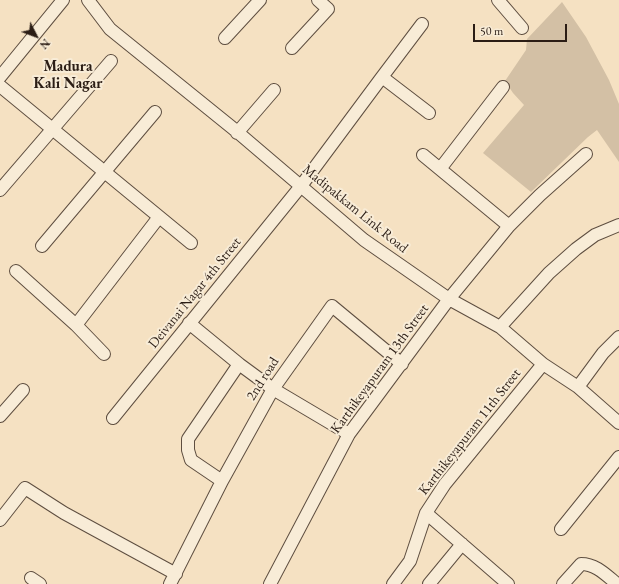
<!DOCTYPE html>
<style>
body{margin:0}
#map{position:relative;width:619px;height:584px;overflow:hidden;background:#f5e1c2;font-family:"EB Garamond",serif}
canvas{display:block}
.north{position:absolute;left:16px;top:16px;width:40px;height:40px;-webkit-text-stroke:3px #f8ecd7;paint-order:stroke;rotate:132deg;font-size:11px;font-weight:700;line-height:16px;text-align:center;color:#2b1d15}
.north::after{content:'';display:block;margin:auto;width:14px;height:18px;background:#2b1d15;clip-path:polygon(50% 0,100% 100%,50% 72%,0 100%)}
.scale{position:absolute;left:473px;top:24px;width:94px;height:18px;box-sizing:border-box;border:2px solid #2b1d15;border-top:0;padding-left:5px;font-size:12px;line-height:14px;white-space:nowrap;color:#2b1d15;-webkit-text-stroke:3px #f8ecd7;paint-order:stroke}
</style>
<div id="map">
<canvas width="619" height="584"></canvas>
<div class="north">N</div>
<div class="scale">50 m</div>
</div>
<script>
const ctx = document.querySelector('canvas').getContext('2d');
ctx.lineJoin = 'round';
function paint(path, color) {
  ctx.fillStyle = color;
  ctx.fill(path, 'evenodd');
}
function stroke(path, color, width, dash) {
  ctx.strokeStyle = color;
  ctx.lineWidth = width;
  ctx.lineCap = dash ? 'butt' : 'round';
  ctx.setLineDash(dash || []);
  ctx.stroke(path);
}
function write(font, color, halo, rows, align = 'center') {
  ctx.font = font + ' "EB Garamond",serif';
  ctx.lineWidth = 4;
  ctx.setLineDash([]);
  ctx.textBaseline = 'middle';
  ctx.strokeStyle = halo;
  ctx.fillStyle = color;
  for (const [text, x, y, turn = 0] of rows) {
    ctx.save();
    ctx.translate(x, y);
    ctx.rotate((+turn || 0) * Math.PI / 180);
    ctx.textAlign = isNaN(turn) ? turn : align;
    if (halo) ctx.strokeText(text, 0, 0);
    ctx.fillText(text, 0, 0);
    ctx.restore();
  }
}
paint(new Path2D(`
 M 562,2 L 586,37 L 609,80 L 619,104 L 619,162 L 597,130 L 588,137 L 531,192 L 483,153 L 524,105 L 513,93 L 505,81 L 526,50 L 527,39 Z`), '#d3c0a5');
const minor = new Path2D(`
 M 88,0 L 110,29 L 235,130 L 364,240 L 449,299 L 500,327 L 543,364 L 578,387 L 619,423
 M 498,0 L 522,28
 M 422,24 L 382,77 L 429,113
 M 225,38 L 260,0
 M 292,48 L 328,9 L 318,0
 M 0,77 L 63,0
 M 0,86 L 191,243
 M 237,133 L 274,90
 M 423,155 L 509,226
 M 440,169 L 503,87
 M 0,190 L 111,61
 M 42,246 L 155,112
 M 16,271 L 76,325 L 104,354
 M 189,323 L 239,364
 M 76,325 L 159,217
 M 500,327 L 549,273 L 576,249 L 595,235 L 619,225
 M 578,387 L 603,353 L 619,337
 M 0,416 L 23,390
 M 113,418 L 301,186 L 382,77
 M 222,481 L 191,460 L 188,450 L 188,439 L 239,364 L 273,389 L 349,434
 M 426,513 L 508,584
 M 0,520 L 25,488 L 64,513 L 176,574
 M 561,529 L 619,457
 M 31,578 L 40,584
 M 170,584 L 222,481 L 273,389 L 332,306 L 402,364
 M 270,584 L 349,434 L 449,299 L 509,226 L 540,195 L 586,154
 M 393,584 L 410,561 L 426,513 L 445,484 L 543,364
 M 429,584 L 462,544
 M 563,584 L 581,564 C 596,564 606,575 617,584`);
stroke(minor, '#5e4e40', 14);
stroke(minor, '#f8ecd7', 12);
write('14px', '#2b1d15', '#f8ecd7', [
 ["Madipakkam Link Road",355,209,39],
 ["Deivanai Nagar 4th Street",195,293,-51],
 ["Karthikeyapuram 13th Street",380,369,-54],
 ["2nd road",263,379,-58],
 ["Karthikeyapuram 11th Street",470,432,-52]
]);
write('bold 15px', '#2b1d15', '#f8ecd7', [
 ["Madura",68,67],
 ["Kali Nagar",68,84]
]);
</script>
